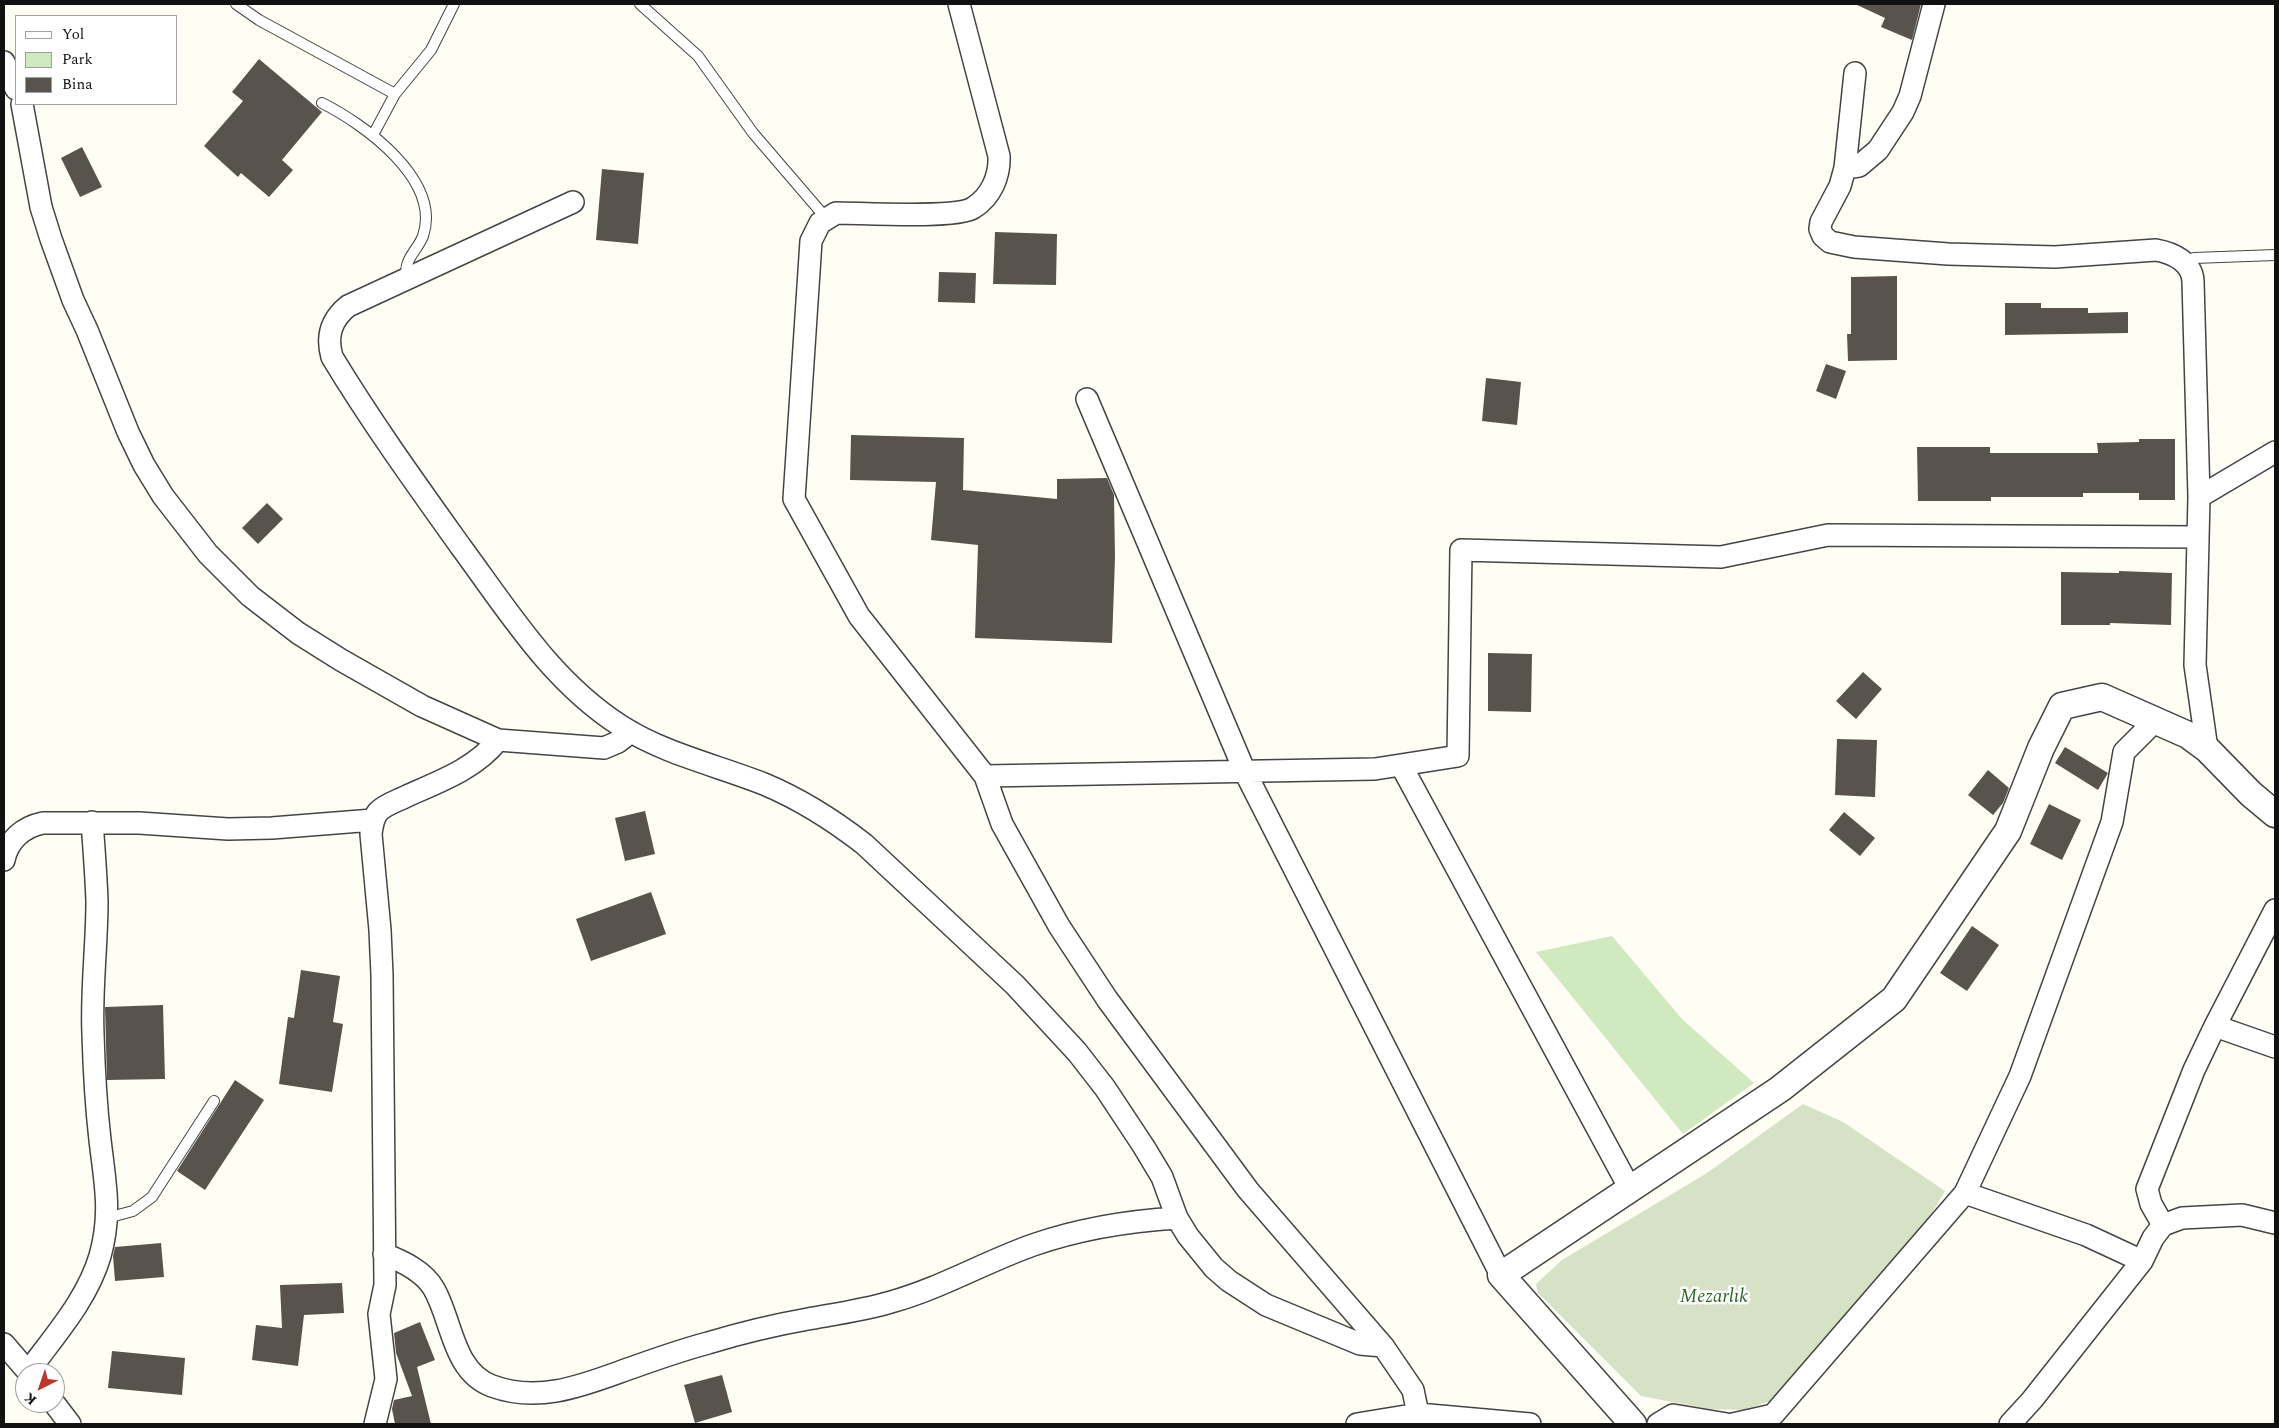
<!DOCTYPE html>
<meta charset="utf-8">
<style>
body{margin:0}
#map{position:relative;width:2279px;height:1428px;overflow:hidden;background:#fffef5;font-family:Spectral,serif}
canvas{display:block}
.frame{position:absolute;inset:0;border:5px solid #111;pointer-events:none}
.legend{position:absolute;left:15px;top:15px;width:162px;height:90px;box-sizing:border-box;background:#fff;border:1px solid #a0a0a0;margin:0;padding:6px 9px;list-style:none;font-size:15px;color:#111}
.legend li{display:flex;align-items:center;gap:10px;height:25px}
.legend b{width:25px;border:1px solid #a0a0a0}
.north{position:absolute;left:15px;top:1363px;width:50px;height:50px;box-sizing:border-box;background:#fff;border:1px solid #a0a0a0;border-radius:50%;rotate:221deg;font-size:14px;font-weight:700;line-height:20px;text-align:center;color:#111}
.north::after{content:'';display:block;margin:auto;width:18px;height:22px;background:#bd362c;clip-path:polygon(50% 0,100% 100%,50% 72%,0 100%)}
</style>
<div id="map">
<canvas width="2279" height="1428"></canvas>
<div class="frame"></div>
<ul class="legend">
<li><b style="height:6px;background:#fff"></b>Yol</li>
<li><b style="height:14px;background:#d0e9bf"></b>Park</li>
<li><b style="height:14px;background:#59534d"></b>Bina</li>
</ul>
<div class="north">K</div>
</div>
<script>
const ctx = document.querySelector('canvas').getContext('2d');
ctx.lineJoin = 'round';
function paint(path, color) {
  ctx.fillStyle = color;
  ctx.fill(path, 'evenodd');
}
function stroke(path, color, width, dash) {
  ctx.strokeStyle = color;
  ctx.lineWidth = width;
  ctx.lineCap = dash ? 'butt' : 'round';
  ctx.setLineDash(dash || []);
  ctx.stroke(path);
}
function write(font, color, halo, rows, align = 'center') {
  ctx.font = font + ' Spectral,serif';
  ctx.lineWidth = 5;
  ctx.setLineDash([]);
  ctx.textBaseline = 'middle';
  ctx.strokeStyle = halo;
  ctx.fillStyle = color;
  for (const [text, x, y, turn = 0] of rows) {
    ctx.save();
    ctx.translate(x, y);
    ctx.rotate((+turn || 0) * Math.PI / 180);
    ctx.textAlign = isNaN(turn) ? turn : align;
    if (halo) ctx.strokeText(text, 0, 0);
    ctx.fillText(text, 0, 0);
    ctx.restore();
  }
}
paint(new Path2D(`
 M 1612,936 L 1682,1019 L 1754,1083 L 1683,1134 L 1536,952 Z`), '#d0e9bf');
paint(new Path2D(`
 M 1803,1104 L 1843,1122 L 1945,1191 L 1929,1218 L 1771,1401 L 1743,1410 L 1709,1409 L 1641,1396 L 1538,1293 L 1536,1284 L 1562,1260 L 1707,1173 Z`), '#d5e2c5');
paint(new Path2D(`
 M 1855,4 L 1921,4 L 1912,40 L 1881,27 L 1885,18 Z
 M 259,59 L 322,112 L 282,160 L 293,170 L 269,197 L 241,173 L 238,177 L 204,146 L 243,101 L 232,92 Z
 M 82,147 L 102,187 L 80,197 L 61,158 Z
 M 602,169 L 644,173 L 638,244 L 596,240 Z
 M 995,232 L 1057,234 L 1056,285 L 993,284 Z
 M 939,272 L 976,273 L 975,303 L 938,302 Z
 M 1897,276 L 1897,360 L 1848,361 L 1847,334 L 1851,334 L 1851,277 Z
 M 2005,303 L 2041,303 L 2041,308 L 2088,308 L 2088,313 L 2128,312 L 2128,333 L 2005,335 Z
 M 1826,364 L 1846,371 L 1836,399 L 1816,391 Z
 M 1486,378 L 1521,382 L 1517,425 L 1482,421 Z
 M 851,435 L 964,438 L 963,490 L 1057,499 L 1057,479 L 1107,478 L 1114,495 L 1115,558 L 1112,643 L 975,638 L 978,545 L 931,540 L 936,482 L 850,480 Z
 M 2139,439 L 2175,439 L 2175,500 L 2139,500 L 2139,493 L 2083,493 L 2083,497 L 1991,497 L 1991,501 L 1918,501 L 1917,447 L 1990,447 L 1990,453 L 2098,453 L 2097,443 L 2139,442 Z
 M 267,503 L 283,519 L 258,544 L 242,528 Z
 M 2119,571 L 2172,573 L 2171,625 L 2110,623 L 2110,625 L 2061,625 L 2061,572 L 2119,573 Z
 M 1488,653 L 1532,654 L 1531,712 L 1488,711 Z
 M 1863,672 L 1882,689 L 1856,719 L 1836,701 Z
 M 1837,739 L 1877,740 L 1875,797 L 1835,795 Z
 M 2065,747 L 2108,773 L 2098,790 L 2055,763 Z
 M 1988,770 L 2009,788 L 2003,803 L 1993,815 L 1968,795 Z
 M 2049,804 L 2081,820 L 2062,860 L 2030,844 Z
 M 645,811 L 655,854 L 625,861 L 615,818 Z
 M 1844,812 L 1875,838 L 1860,856 L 1829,830 Z
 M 651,892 L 666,934 L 591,961 L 576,919 Z
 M 1972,926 L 1999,945 L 1967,991 L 1940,973 Z
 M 301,970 L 340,976 L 333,1022 L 343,1024 L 332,1092 L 279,1084 L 288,1017 L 294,1018 Z
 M 163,1005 L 165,1079 L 107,1080 L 105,1007 Z
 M 235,1080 L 264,1100 L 205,1190 L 177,1171 Z
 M 161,1243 L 164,1277 L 115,1281 L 113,1256 L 115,1247 Z
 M 342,1283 L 344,1313 L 304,1315 L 298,1366 L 252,1360 L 256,1325 L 282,1328 L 280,1285 Z
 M 420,1322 L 435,1360 L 417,1367 L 431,1424 L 395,1424 L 392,1409 L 394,1400 L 412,1396 L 396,1353 L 394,1333 Z
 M 112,1351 L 185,1358 L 182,1395 L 108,1388 Z
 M 722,1375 L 732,1412 L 695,1423 L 684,1385 Z`), '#59534d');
const service = new Path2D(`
 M 236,4 L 259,20 L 395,94
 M 640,4 L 698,56 L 753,133 L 826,218
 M 322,103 C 364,124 442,180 423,236 C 418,250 401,262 408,277
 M 373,135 L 395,94 L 431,50 L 454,4
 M 2184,262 L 2194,258 L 2275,255
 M 107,1218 L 133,1211 L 152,1197 L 214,1101`);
const minor = new Path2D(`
 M 959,4 L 999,156 C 1000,176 991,197 973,208 C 954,219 862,213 836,213 L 820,223 L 811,241 L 794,499 L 859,616 L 985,776
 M 4,62 L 16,89
 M 1855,73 L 1845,168 L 1840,186 L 1821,222 L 1820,229 L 1823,236 L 1830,242 L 1854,247 L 1948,254 L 2055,257 L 2156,250 C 2173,253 2192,262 2193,281 L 2199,497 L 2195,665 L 2207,749
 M 22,104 L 41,207 L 51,239 L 73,300 L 87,330 L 128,432 L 144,465 L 163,496 L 208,554 L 250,596 L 298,633 L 341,660 L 422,706 L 498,740 L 604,748 L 618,742 L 631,732
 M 1845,168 L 1859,166 L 1878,150 L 1903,112 L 1910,96 L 1934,4
 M 573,202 L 348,306 C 331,320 326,336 332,357 C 372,423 416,484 461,547 C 509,612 551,681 621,726 C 665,754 716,765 764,784 C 800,799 833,820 864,844 L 1015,985 L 1077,1052 L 1105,1088 L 1144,1147 L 1162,1177 L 1177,1218 L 1188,1236 L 1214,1268 L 1229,1281 L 1266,1305 L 1360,1344 L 1383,1346
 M 1087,399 L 1245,772 L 1501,1275
 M 2199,497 L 2275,452
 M 1401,765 L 1629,1187
 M 4,860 C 8,840 23,827 43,823 L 139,823 L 228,829 L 272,828 L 373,820
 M 2215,1026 L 2275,1047
 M 1965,1193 L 2086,1235 L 2142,1261
 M 2163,1225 L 2151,1204 L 2147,1189 L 2194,1070 L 2215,1026 L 2275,910
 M 384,1254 C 402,1261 424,1271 434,1289 C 452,1320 453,1372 492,1386 C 541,1404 586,1384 631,1368 C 656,1359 682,1350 708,1343 C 741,1333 774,1325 808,1319 C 836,1314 864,1310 891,1302 C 941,1288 985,1262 1033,1245 C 1079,1229 1128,1221 1177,1218
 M 4,1344 L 29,1373
 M 28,1372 C 54,1336 87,1300 100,1256 C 112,1213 105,1183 100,1140 C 96,1105 94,1070 93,1034 C 91,990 97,946 97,901 C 96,875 94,848 92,822
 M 54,1403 L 70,1424
 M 375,1424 L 386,1379 L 379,1314 L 385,1285 L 382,975 L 380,930 L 371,834 C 372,826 373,818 378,812 C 385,804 400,800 409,795 C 441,781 476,768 498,740
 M 1357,1424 L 1418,1414
 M 1530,1424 L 1418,1414 L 1413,1390 L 1383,1346 L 1248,1190 L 1107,999 L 1059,926 L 1002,824 L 985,776 L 1375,769 L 1458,756 L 1461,550 L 1721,557 L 1828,535 L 2198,537
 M 1658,1424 L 1673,1415 L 1727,1424
 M 1733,1424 L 1773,1415 L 1965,1193 L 2020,1076 L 2112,822 L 2124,752 L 2155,721
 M 2010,1424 L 2032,1400 L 2142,1261 L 2153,1238 L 2163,1225 L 2182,1218 L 2242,1215 L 2275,1223`);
const tertiary = new Path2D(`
 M 1633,1424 L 1501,1275 L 1780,1089 L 1894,999 L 2008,831 L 2041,748 L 2062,706 L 2102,697 L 2188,735 L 2207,749 L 2251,794 L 2275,814`);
stroke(service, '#444', 12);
stroke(minor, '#444', 24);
stroke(tertiary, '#444', 29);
stroke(service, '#fff', 10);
stroke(minor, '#fff', 21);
stroke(tertiary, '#fff', 26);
write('italic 19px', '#296722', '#fff', [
 ["Mezarlık",1714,1298]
]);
</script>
